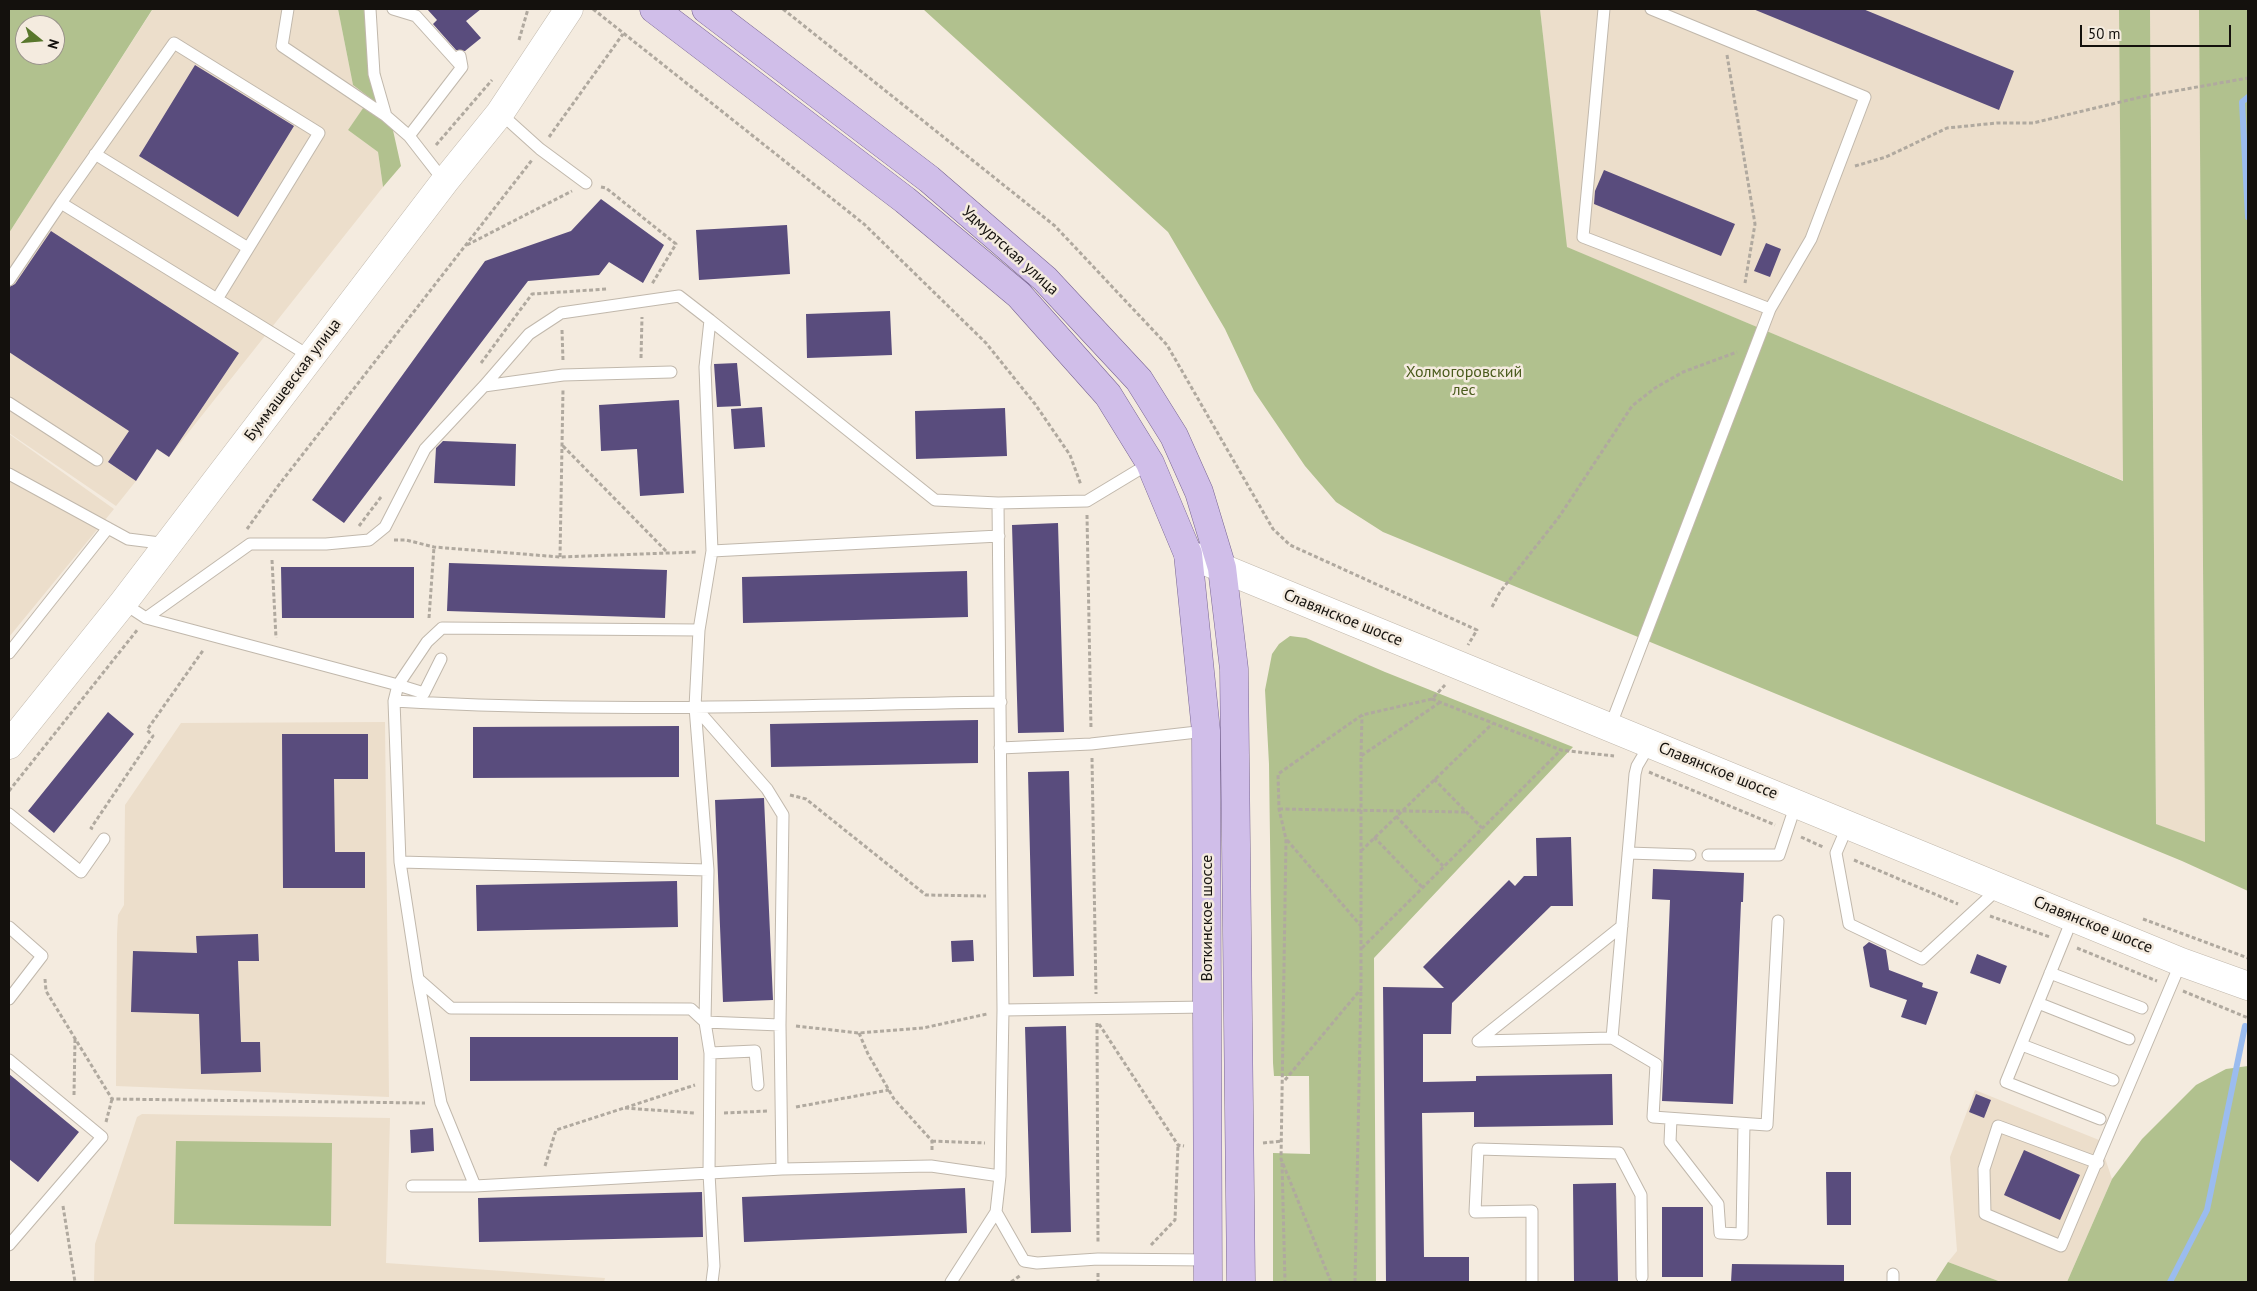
<!DOCTYPE html>
<meta charset="utf-8">
<style>
body{margin:0}
#map{position:relative;width:2257px;height:1291px;overflow:hidden;background:#f4ebdf;font-family:"PT Sans",sans-serif}
canvas{display:block}
.frame{position:absolute;inset:0;border:10px solid #14110d;pointer-events:none}
.north{position:absolute;left:15px;top:15px;width:50px;height:50px;box-sizing:border-box;background:#f4ebdf;border:1px solid #9a948b;border-radius:50%;rotate:107deg;font-size:14px;font-weight:700;line-height:20px;text-align:center;color:#14110d}
.north::after{content:'';display:block;margin:auto;width:18px;height:22px;background:#59772d;clip-path:polygon(50% 0,100% 100%,50% 72%,0 100%)}
.scale{position:absolute;left:2080px;top:25px;width:151px;height:22px;box-sizing:border-box;border:2px solid #14110d;border-top:0;padding-left:6px;font-size:15px;line-height:18px;white-space:nowrap;color:#14110d;-webkit-text-stroke:4px #f4ebdf;paint-order:stroke}
</style>
<div id="map">
<canvas width="2257" height="1291"></canvas>
<div class="frame"></div>
<div class="north">N</div>
<div class="scale">50 m</div>
</div>
<script>
const ctx = document.querySelector('canvas').getContext('2d');
ctx.lineJoin = 'round';
function paint(path, color) {
  ctx.fillStyle = color;
  ctx.fill(path, 'evenodd');
}
function stroke(path, color, width, dash) {
  ctx.strokeStyle = color;
  ctx.lineWidth = width;
  ctx.lineCap = dash ? 'butt' : 'round';
  ctx.setLineDash(dash || []);
  ctx.stroke(path);
}
function write(font, color, halo, rows, align = 'center') {
  ctx.font = font + ' "PT Sans",sans-serif';
  ctx.lineWidth = 5;
  ctx.setLineDash([]);
  ctx.textBaseline = 'middle';
  ctx.strokeStyle = halo;
  ctx.fillStyle = color;
  for (const [text, x, y, turn = 0] of rows) {
    ctx.save();
    ctx.translate(x, y);
    ctx.rotate((+turn || 0) * Math.PI / 180);
    ctx.textAlign = isNaN(turn) ? turn : align;
    if (halo) ctx.strokeText(text, 0, 0);
    ctx.fillText(text, 0, 0);
    ctx.restore();
  }
}
paint(new Path2D(`
 M 153,9 L 338,9 L 353,85 L 370,98 L 348,130 L 378,152 L 383,187 L 169,457 L 129,431 L 108,462 L 136,481 L 116,506 L 9,433 L 9,233 Z
 M 1540,9 L 2119,9 L 2124,481 L 1566,247 Z
 M 2150,9 L 2199,9 L 2205,842 L 2156,825 Z
 M 9,434 L 114,509 L 9,637 Z
 M 385,722 L 389,1097 L 116,1086 L 117,934 L 118,915 L 124,905 L 125,805 L 181,723 Z
 M 1975,1090 L 2099,1140 L 2112,1179 L 2067,1282 L 2001,1282 L 1948,1262 L 1957,1251 L 1950,1157 Z
 M 142,1114 L 390,1118 L 386,1263 L 605,1278 L 604,1282 L 94,1282 L 95,1244 L 137,1117 Z`), '#ecdecb');
paint(new Path2D(`
 M 9,9 L 152,10 L 9,233 ZM 25,25 L 55,25 L 55,55 L 25,55 Z
 M 338,9 L 374,9 L 377,59 L 401,166 L 383,187 L 378,152 L 348,130 L 370,98 L 353,85 Z
 M 923,9 L 1540,9 L 1567,247 L 2123,481 L 2119,9 L 2150,9 L 2156,824 L 2205,842 L 2199,9 L 2248,9 L 2248,891 L 2182,861 L 1383,532 L 1336,502 L 1305,466 L 1254,391 L 1225,329 L 1168,232 Z
 M 1290,636 L 1306,638 L 1385,672 L 1573,747 L 1374,958 L 1376,1282 L 1273,1282 L 1273,1153 L 1310,1154 L 1309,1076 L 1274,1076 L 1273,1063 L 1269,764 L 1265,690 L 1272,654 L 1279,644 Z
 M 2248,1066 L 2248,1282 L 2067,1282 L 2112,1179 L 2142,1139 L 2196,1085 L 2226,1069 Z
 M 176,1141 L 332,1143 L 331,1226 L 174,1224 Z
 M 1948,1262 L 2001,1282 L 1935,1282 Z`), '#b1c18e');
stroke(new Path2D(`
 M 2248,97 L 2242,102 L 2248,217
 M 2170,1282 L 2207,1210 L 2245,1026`), '#9bbcef', 6);
paint(new Path2D(`
 M 427,9 L 481,9 L 466,21 L 481,38 L 465,51 L 456,50 L 433,24 L 437,20 Z
 M 1753,9 L 1863,9 L 2014,71 L 1999,110 Z
 M 195,65 L 294,126 L 238,217 L 139,156 Z
 M 1604,170 L 1735,224 L 1721,256 L 1594,204 L 1595,191 Z
 M 601,199 L 664,245 L 643,283 L 609,262 L 599,275 L 528,281 L 344,523 L 312,500 L 485,261 L 571,231 Z
 M 787,225 L 790,274 L 699,280 L 696,230 Z
 M 51,231 L 239,353 L 169,457 L 157,449 L 136,481 L 108,462 L 129,431 L 9,352 L 9,287 L 15,284 Z
 M 1766,243 L 1781,249 L 1770,277 L 1754,271 Z
 M 890,311 L 892,355 L 807,358 L 806,314 Z
 M 737,363 L 741,406 L 717,407 L 714,364 Z
 M 679,400 L 684,493 L 640,496 L 637,449 L 601,451 L 599,405 Z
 M 762,407 L 765,447 L 734,449 L 731,409 Z
 M 1005,408 L 1007,456 L 916,459 L 915,411 Z
 M 443,441 L 516,444 L 515,486 L 434,483 L 436,448 Z
 M 1058,523 L 1064,732 L 1018,733 L 1012,525 Z
 M 449,563 L 667,570 L 665,618 L 447,611 Z
 M 281,567 L 414,567 L 414,618 L 282,618 Z
 M 967,571 L 968,617 L 743,623 L 742,577 Z
 M 108,712 L 134,734 L 54,833 L 28,811 Z
 M 978,720 L 978,763 L 771,767 L 770,724 Z
 M 679,726 L 679,777 L 473,778 L 473,727 Z
 M 282,734 L 368,734 L 368,779 L 334,779 L 335,852 L 365,852 L 365,888 L 283,888 Z
 M 1069,771 L 1074,976 L 1033,977 L 1028,772 Z
 M 764,798 L 773,1000 L 723,1002 L 715,800 Z
 M 1571,837 L 1573,906 L 1551,906 L 1452,1003 L 1451,1034 L 1423,1034 L 1423,1082 L 1476,1081 L 1476,1076 L 1612,1074 L 1613,1125 L 1474,1127 L 1474,1112 L 1422,1113 L 1424,1257 L 1469,1257 L 1469,1282 L 1386,1282 L 1383,987 L 1444,988 L 1423,967 L 1509,880 L 1515,886 L 1524,876 L 1537,876 L 1536,838 Z
 M 1653,869 L 1744,873 L 1743,902 L 1741,902 L 1733,1104 L 1662,1101 L 1670,900 L 1652,899 Z
 M 677,881 L 678,927 L 477,931 L 476,885 Z
 M 258,934 L 259,961 L 238,961 L 241,1042 L 260,1042 L 261,1072 L 201,1074 L 199,1014 L 131,1012 L 133,951 L 197,953 L 196,936 Z
 M 973,940 L 974,961 L 952,962 L 951,941 Z
 M 1869,942 L 1886,950 L 1889,970 L 1923,983 L 1922,987 L 1938,992 L 1926,1025 L 1901,1017 L 1907,1000 L 1870,987 L 1863,947 Z
 M 1977,954 L 2007,966 L 2000,984 L 1970,973 Z
 M 1066,1026 L 1071,1232 L 1031,1233 L 1025,1027 Z
 M 470,1037 L 678,1037 L 678,1080 L 470,1081 Z
 M 9,1074 L 79,1132 L 38,1182 L 9,1159 Z
 M 1976,1094 L 1991,1100 L 1984,1118 L 1969,1112 Z
 M 433,1128 L 434,1151 L 411,1153 L 410,1130 Z
 M 2024,1150 L 2080,1175 L 2060,1220 L 2004,1195 Z
 M 1826,1172 L 1851,1172 L 1851,1225 L 1827,1225 Z
 M 1616,1183 L 1618,1282 L 1574,1282 L 1573,1184 Z
 M 965,1188 L 967,1233 L 744,1242 L 742,1197 Z
 M 702,1192 L 703,1237 L 479,1242 L 478,1198 Z
 M 1662,1207 L 1703,1207 L 1703,1277 L 1662,1277 Z
 M 1732,1264 L 1844,1265 L 1844,1282 L 1731,1282 Z`), '#594c7d');
const service = new Path2D(`
 M 288,9 L 282,46 L 386,116
 M 370,9 L 374,74 L 386,116 L 409,136
 M 393,9 L 416,16 L 462,67
 M 1604,9 L 1583,237 L 1770,309
 M 500,113 L 540,149 L 586,183
 M 95,154 L 248,248
 M 444,181 L 409,136 L 462,67 L 460,56
 M 9,280 L 61,203
 M 217,299 L 319,133 L 174,43 L 61,203 L 311,357
 M 710,320 L 935,500 L 998,503 L 1003,1010 L 1000,1176 L 996,1212 L 1024,1261 L 1037,1263 L 1098,1259 L 1208,1260
 M 484,386 L 563,375 L 671,372
 M 9,403 L 97,460
 M 9,474 L 128,539 L 168,544
 M 998,503 L 1087,501 L 1150,463
 M 712,551 L 999,536
 M 123,603 L 146,618 L 398,685 L 394,701 L 400,862 L 418,979 L 441,1103 L 475,1186 L 782,1169 L 931,1166 L 1000,1176
 M 146,618 L 250,544 L 326,544 L 369,540 L 385,527 L 425,449 L 484,386 L 529,334 L 561,313 L 679,296 L 710,320 L 705,367 L 712,551 L 699,630 L 695,707 L 708,870 L 705,1022 L 710,1053 L 709,1173 L 714,1266 L 712,1282
 M 9,653 L 108,528
 M 441,659 L 424,693 L 398,685 L 427,642 L 442,628 L 699,630
 M 394,701 C 596,713 799,705 1001,702
 M 695,707 L 767,789 L 783,815 L 780,1025 L 782,1169
 M 1610,727 L 1770,309 L 1811,239 L 1865,97 L 1651,9
 M 1000,748 L 1091,744 L 1206,731
 M 9,814 L 81,872 L 104,839
 M 1848,825 L 1836,853 L 1849,924 L 1922,959 L 1999,888
 M 1628,853 L 1690,855
 M 1708,855 L 1779,855 L 1796,804
 M 400,862 L 708,870
 M 2073,917 L 2006,1082 L 2100,1119
 M 1622,926 L 1478,1041 L 1612,1038 L 1635,774 L 1637,766 L 1650,744
 M 9,927 L 42,956 L 9,999
 M 2050,973 L 2142,1008
 M 418,979 L 451,1008 L 691,1009 L 705,1022 L 780,1025
 M 2038,1003 L 2129,1039
 M 1003,1010 L 1207,1007
 M 1612,1038 L 1656,1064 L 1653,1117 L 1767,1125 L 1778,921
 M 2022,1045 L 2113,1080
 M 710,1053 L 755,1051 L 758,1085
 M 9,1060 L 102,1137 L 9,1245
 M 1671,1119 L 1670,1142 L 1718,1204 L 1720,1233 L 1742,1234 L 1744,1124
 M 2098,1163 L 1998,1126 L 1984,1169 L 1985,1214 L 2061,1246 L 2181,962
 M 412,1186 L 475,1186
 M 951,1282 L 996,1212
 M 1532,1282 L 1532,1211 L 1475,1212 L 1478,1149 L 1619,1153 L 1641,1195 L 1642,1277
 M 1893,1282 L 1893,1274`);
const tertiary = new Path2D(`
 M 9,745 L 123,603 L 445,181 L 500,113 L 569,9`);
const secondary = new Path2D(`
 M 1188,554 L 2181,962 L 2248,986`);
const primary = new Path2D(`
 M 654,9 L 905,200 L 1019,295 L 1108,395 L 1150,463 L 1188,554 L 1206,731 L 1208,1282
 M 706,9 L 929,179 L 1045,279 L 1139,380 L 1174,436 L 1199,492 L 1222,568 L 1234,669 L 1241,1282`);
stroke(service, '#c1b8ac', 13);
stroke(tertiary, '#c1b8ac', 29);
stroke(secondary, '#c1b8ac', 29);
stroke(primary, '#796693', 29);
stroke(new Path2D(`
 M 593,9 L 864,224 L 986,343 L 1035,404 L 1070,455 L 1081,485
 M 783,9 L 1055,226 L 1167,345 L 1273,529 L 1290,545 L 1477,630 L 1468,645
 M 519,40 L 528,9
 M 1727,55 L 1755,224 L 1745,283
 M 549,137 L 623,34
 M 436,145 L 492,80
 M 1855,166 L 1886,157 L 1947,128 L 1997,123 L 2033,123 L 2141,97 L 2248,78
 M 601,187 L 606,188 L 676,244 L 652,284
 M 467,245 L 572,191
 M 562,330 L 563,361
 M 641,358 L 642,317
 M 481,363 L 532,294 L 607,289
 M 563,446 L 667,552
 M 1087,515 L 1091,729
 M 359,526 L 381,497
 M 247,529 L 278,486 L 532,160
 M 394,540 L 406,540 L 434,547 L 560,557 L 696,552
 M 560,557 L 563,390
 M 272,560 L 276,638
 M 1492,607 L 1500,592 L 1559,517 L 1632,406 L 1655,388 L 1683,372 L 1737,352
 M 429,618 L 434,547
 M 1432,699 L 1561,750 L 1614,756
 M 1361,756 L 1362,715
 M 1092,758 L 1096,994
 M 1649,772 L 1775,825
 M 1434,779 L 1482,828
 M 9,791 L 138,629
 M 790,795 L 806,799 L 926,895 L 986,896
 M 1279,809 L 1466,812
 M 1396,816 L 1443,866
 M 93,829 L 91,828 L 153,736 L 147,730 L 204,649
 M 1374,837 L 1422,887
 M 1801,837 L 1823,847
 M 1287,840 L 1361,926
 M 1361,851 L 1492,724
 M 1854,860 L 1958,904
 M 1990,916 L 2050,937
 M 2143,919 L 2248,958
 M 1362,948 L 1561,750
 M 2077,948 L 2157,981
 M 45,979 L 46,991 L 112,1099 L 425,1103
 M 2183,991 L 2248,1018
 M 1097,1023 L 1098,1244
 M 1099,1024 L 1178,1145 L 1184,1146
 M 796,1026 L 859,1033 L 923,1028 L 987,1014
 M 859,1033 L 868,1054 L 894,1099 L 932,1141 L 932,1152
 M 1285,1080 L 1361,989
 M 74,1095 L 75,1039
 M 796,1107 L 889,1090
 M 625,1108 L 695,1113
 M 724,1113 L 768,1111
 M 106,1122 L 112,1099
 M 932,1141 L 985,1143
 M 1263,1143 L 1282,1141
 M 1282,1163 L 1285,1282
 M 545,1166 L 556,1130 L 695,1085
 M 63,1206 L 75,1282
 M 1151,1245 L 1175,1220 L 1178,1145
 M 1098,1273 L 1098,1282
 M 1011,1282 L 1021,1275
 M 1331,1282 L 1281,1159 L 1286,839 L 1279,809 L 1278,774 L 1362,715 L 1432,699 L 1445,685
 M 1355,1282 L 1361,989 L 1361,756 L 1439,703`), '#b0a99f', 3, [4, 2.5]);
stroke(service, '#fff', 11);
stroke(tertiary, '#fff', 28);
stroke(secondary, '#fff', 28);
stroke(primary, '#d0bee9', 28);
write('16px', '#14110d', '#f4ebdf', [
 ["Удмуртская улица",1010,251,42],
 ["Буммашевская улица",293,380,-53],
 ["Славянское шоссе",1343,618,22],
 ["Славянское шоссе",1718,771,22],
 ["Воткинское шоссе",1207,918,-90],
 ["Славянское шоссе",2093,925,22]
]);
write('16px', '#4b5c1e', '#f4ebdf', [
 ["Холмогоровский",1464,372],
 ["лес",1464,390]
]);
</script>
